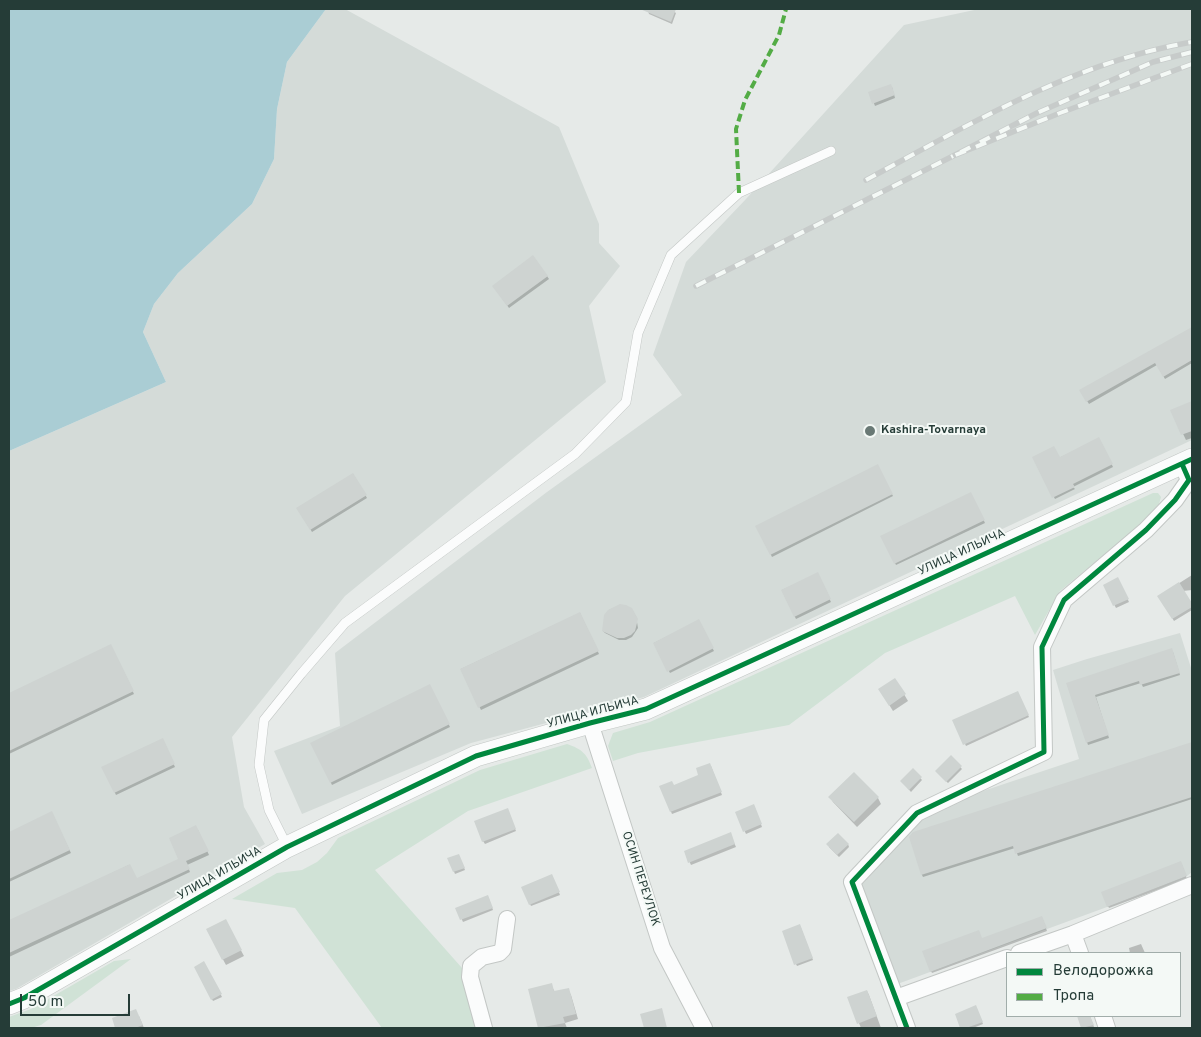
<!DOCTYPE html>
<meta charset="utf-8">
<style>
body{margin:0}
#map{position:relative;width:1201px;height:1037px;overflow:hidden;background:#e6eae8;font-family:Overpass,sans-serif}
canvas{display:block}
.frame{position:absolute;inset:0;border:10px solid #253c37;pointer-events:none}
.legend{position:absolute;left:1006px;top:952px;width:175px;height:65px;box-sizing:border-box;background:#f4f9f6;border:1px solid #a1adaa;margin:0;padding:6px 9px;list-style:none;font-size:15px;color:#253c37}
.legend li{display:flex;align-items:center;gap:10px;height:25px}
.legend b{width:25px;border:1px solid #a1adaa}
.scale{position:absolute;left:20px;top:994px;width:110px;height:22px;box-sizing:border-box;border:2px solid #253c37;border-top:0;padding-left:6px;font-size:15px;line-height:18px;white-space:nowrap;color:#253c37;-webkit-text-stroke:4px #f4f9f6;paint-order:stroke}
</style>
<div id="map">
<canvas width="1201" height="1037"></canvas>
<div class="frame"></div>
<ul class="legend">
<li><b style="height:6px;background:#00873e"></b>Велодорожка</li>
<li><b style="height:6px;background:#53ac45"></b>Тропа</li>
</ul>
<div class="scale">50 m</div>
</div>
<script>
const ctx = document.querySelector('canvas').getContext('2d');
ctx.lineJoin = 'round';
function paint(path, color) {
  ctx.fillStyle = color;
  ctx.fill(path, 'evenodd');
}
function stroke(path, color, width, dash) {
  ctx.strokeStyle = color;
  ctx.lineWidth = width;
  ctx.lineCap = dash ? 'butt' : 'round';
  ctx.setLineDash(dash || []);
  ctx.stroke(path);
}
function write(font, color, halo, rows, align = 'center') {
  ctx.font = font + ' Overpass,sans-serif';
  ctx.lineWidth = 4;
  ctx.setLineDash([]);
  ctx.textBaseline = 'middle';
  ctx.strokeStyle = halo;
  ctx.fillStyle = color;
  for (const [text, x, y, turn = 0] of rows) {
    ctx.save();
    ctx.translate(x, y);
    ctx.rotate((+turn || 0) * Math.PI / 180);
    ctx.textAlign = isNaN(turn) ? turn : align;
    if (halo) ctx.strokeText(text, 0, 0);
    ctx.fillText(text, 0, 0);
    ctx.restore();
  }
}
paint(new Path2D(`
 M 326,9 L 345,9 L 559,127 L 599,224 L 599,243 L 620,266 L 589,306 L 606,382 L 345,596 L 232,737 L 244,807 L 265,844 L 16,989 L 9,991 L 9,451 L 166,382 L 143,332 L 154,304 L 178,273 L 252,204 L 274,159 L 277,109 L 287,62 Z
 M 979,9 L 1192,9 L 1192,440 L 644,697 L 471,743 L 302,814 L 274,751 L 340,726 L 335,653 L 547,492 L 682,395 L 653,355 L 686,262 L 746,199 L 904,25 Z
 M 1180,633 L 1192,671 L 1192,872 L 1187,876 L 1107,907 L 892,986 L 852,882 L 917,813 L 1079,759 L 1053,670 L 1087,659 Z`), '#d4dbd8');
paint(new Path2D(`
 M 1153,493 L 1158,493 L 1161,497 L 1159,504 L 1139,526 L 1060,591 L 1035,635 L 1015,596 L 885,653 L 789,725 L 638,753 L 613,761 L 608,746 L 613,733 L 650,722 Z
 M 567,744 C 582,749 587,754 592,768 L 468,811 L 375,870 L 470,977 L 484,1028 L 382,1028 L 295,908 L 232,899 L 277,873 L 302,870 L 317,862 L 327,853 L 338,838 L 480,770 Z
 M 131,959 L 41,1025 L 31,1028 L 9,1028 L 9,1017 L 31,1009 L 114,961 Z`), '#d0e2d6');
paint(new Path2D(`
 M 9,9 L 326,9 L 287,62 L 277,109 L 274,159 L 252,204 L 178,273 L 154,304 L 143,332 L 166,382 L 9,451 Z`), '#aacdd4');
paint(new Path2D(`
 M 649,9 L 670,9 L 676,13 L 672,24 L 649,14 L 648,11 Z
 M 892,87 L 895,98 L 875,106 L 870,93 Z
 M 547,276 L 549,279 L 509,308 L 495,288 Z
 M 1192,329 L 1192,363 L 1165,379 L 1157,365 L 1089,404 L 1081,391 Z
 M 1192,402 L 1192,438 L 1186,440 L 1172,411 Z
 M 1099,439 L 1113,467 L 1073,487 L 1075,489 L 1055,499 L 1033,457 L 1059,458 Z
 M 877,466 L 893,496 L 772,557 L 757,527 Z
 M 353,474 L 367,498 L 312,532 L 298,509 Z
 M 971,494 L 985,523 L 896,565 L 882,537 Z
 M 817,574 L 831,602 L 796,619 L 782,590 Z
 M 1192,575 L 1192,590 L 1183,591 L 1192,606 L 1192,610 L 1174,621 L 1159,596 Z
 M 1118,579 L 1129,602 L 1116,608 L 1104,585 Z
 M 620,605 L 636,616 L 638,628 L 632,637 L 626,640 L 619,640 L 605,633 L 603,631 L 609,610 Z
 M 580,613 L 599,654 L 481,710 L 461,669 Z
 M 698,621 L 714,651 L 670,673 L 654,643 Z
 M 111,646 L 134,694 L 9,754 L 9,694 Z
 M 1173,652 L 1180,675 L 1143,687 L 1141,683 L 1096,697 L 1109,738 L 1088,745 L 1068,684 Z
 M 895,679 L 908,701 L 893,711 L 883,695 Z
 M 430,686 L 450,727 L 332,785 L 312,744 Z
 M 1017,692 L 1029,717 L 966,746 L 954,721 Z
 M 162,740 L 175,767 L 116,795 L 103,768 Z
 M 1192,743 L 1192,799 L 1018,856 L 1015,848 L 923,877 L 922,875 L 910,837 L 913,833 Z
 M 951,757 L 962,769 L 948,783 L 938,773 Z
 M 711,766 L 722,795 L 672,814 L 661,787 L 673,787 L 700,776 Z
 M 913,770 L 922,780 L 911,792 L 903,783 Z
 M 854,774 L 878,798 L 881,804 L 857,827 L 833,802 L 830,797 Z
 M 755,808 L 762,827 L 746,834 L 736,812 Z
 M 508,812 L 516,831 L 485,844 L 483,841 Z
 M 51,813 L 71,853 L 9,882 L 9,833 Z
 M 198,830 L 209,855 L 187,865 L 190,872 L 9,957 L 9,922 L 129,865 L 138,884 L 180,859 Z
 M 731,836 L 736,847 L 691,865 L 685,852 Z
 M 848,844 L 849,847 L 839,857 L 829,847 Z
 M 460,858 L 465,870 L 455,874 L 449,859 Z
 M 1182,865 L 1187,879 L 1109,908 L 1108,906 Z
 M 553,878 L 560,895 L 531,906 L 530,904 Z
 M 489,899 L 493,910 L 463,922 L 457,909 Z
 M 1043,920 L 1047,931 L 932,973 L 931,971 L 982,940 Z
 M 225,921 L 244,956 L 226,965 L 207,930 Z
 M 801,928 L 813,960 L 797,966 L 796,964 Z
 M 1141,944 L 1145,953 L 1130,953 L 1129,948 Z
 M 204,963 L 222,997 L 213,1001 L 195,967 Z
 M 551,985 L 555,992 L 568,989 L 571,995 L 578,1019 L 565,1023 L 567,1028 L 540,1028 L 530,990 Z
 M 867,991 L 869,995 L 881,1028 L 861,1028 L 849,998 Z
 M 977,1009 L 983,1024 L 973,1028 L 962,1028 L 956,1015 Z
 M 139,1016 L 144,1028 L 117,1028 L 113,1019 Z
 M 1078,1016 L 1090,1016 L 1094,1027 L 1083,1028 Z`), '#0003');
paint(new Path2D(`
 M 640,9 L 676,9 L 671,22 Z
 M 891,84 L 895,95 L 872,104 L 868,92 Z
 M 533,255 L 548,276 L 507,306 L 492,286 Z
 M 1192,327 L 1192,360 L 1163,377 L 1155,363 L 1086,402 L 1079,390 Z
 M 1192,401 L 1192,431 L 1181,435 L 1170,410 Z
 M 1099,437 L 1113,464 L 1073,484 L 1075,487 L 1052,498 L 1032,457 L 1054,446 L 1060,457 Z
 M 878,464 L 893,494 L 770,555 L 755,526 Z
 M 353,473 L 367,495 L 310,530 L 296,508 Z
 M 971,492 L 985,520 L 894,564 L 880,536 Z
 M 818,572 L 831,599 L 794,617 L 781,590 Z
 M 1118,577 L 1129,599 L 1113,606 L 1103,585 Z
 M 1179,582 L 1192,603 L 1192,607 L 1172,619 L 1157,596 Z
 M 620,604 L 626,605 L 632,608 L 638,619 L 635,631 L 631,635 L 624,638 L 617,638 L 602,631 L 604,615 L 608,610 Z
 M 580,612 L 599,651 L 478,708 L 460,669 Z
 M 699,619 L 714,648 L 667,672 L 653,643 Z
 M 111,644 L 134,691 L 9,751 L 9,693 Z
 M 1172,648 L 1180,673 L 1140,685 L 1139,681 L 1095,695 L 1109,735 L 1086,743 L 1066,683 Z
 M 895,678 L 906,694 L 889,706 L 878,689 Z
 M 430,684 L 450,724 L 330,783 L 310,743 Z
 M 1018,691 L 1029,715 L 963,745 L 952,720 Z
 M 163,738 L 175,764 L 114,793 L 101,767 Z
 M 1192,742 L 1192,797 L 1015,854 L 1013,846 L 921,875 L 909,837 L 913,832 Z
 M 951,755 L 962,766 L 946,782 L 935,771 Z
 M 710,763 L 722,792 L 670,812 L 659,786 L 672,781 L 674,785 L 698,775 L 696,768 Z
 M 913,768 L 922,777 L 909,790 L 900,781 Z
 M 854,772 L 879,797 L 854,822 L 828,797 Z
 M 754,804 L 762,824 L 743,832 L 735,812 Z
 M 508,808 L 516,829 L 482,842 L 474,821 Z
 M 52,811 L 70,850 L 9,879 L 9,832 Z
 M 196,825 L 209,851 L 186,861 L 190,869 L 9,953 L 9,920 L 130,864 L 137,878 L 178,859 L 169,838 Z
 M 731,832 L 735,844 L 688,863 L 684,851 Z
 M 838,833 L 849,844 L 837,855 L 826,844 Z
 M 459,854 L 465,868 L 453,872 L 447,858 Z
 M 1181,861 L 1187,876 L 1107,907 L 1101,892 Z
 M 552,874 L 560,892 L 529,905 L 521,887 Z
 M 488,895 L 493,908 L 460,920 L 455,908 Z
 M 1042,916 L 1047,928 L 930,972 L 922,951 L 979,930 L 982,938 Z
 M 226,919 L 242,950 L 222,960 L 206,929 Z
 M 800,924 L 813,958 L 794,965 L 782,931 Z
 M 204,961 L 222,994 L 211,1000 L 194,967 Z
 M 552,983 L 554,991 L 569,988 L 576,1014 L 563,1017 L 565,1023 L 538,1028 L 528,989 Z
 M 867,990 L 877,1016 L 857,1024 L 847,997 Z
 M 976,1005 L 983,1022 L 966,1028 L 960,1028 L 955,1014 Z
 M 662,1008 L 667,1028 L 644,1028 L 640,1014 Z
 M 136,1009 L 143,1025 L 135,1028 L 115,1028 L 112,1018 Z
 M 1077,1016 L 1090,1016 L 1094,1025 L 1081,1028 Z`), '#ced3d1');
const service = new Path2D(`
 M 287,846 L 269,810 L 259,765 L 264,720 L 301,674 L 345,623 L 575,454 L 626,402 L 638,333 L 671,255 L 739,193 L 831,151`);
const minor = new Path2D(`
 M 590,723 L 662,948 L 704,1028
 M 1073,934 L 1080,953
 M 1019,953 L 1073,934 L 1192,885
 M 896,998 L 1007,958
 M 1103,1016 L 1107,1028
 M 484,1028 L 470,977 L 471,966 L 482,957 L 499,953 L 503,949 L 507,919
 M 907,1028 L 852,882 L 917,813 L 1044,752 L 1042,647 L 1064,600 L 1146,530 L 1175,500 L 1189,480 L 1182,464`);
const tertiary = new Path2D(`
 M 9,1004 L 24,998 L 287,847 L 476,756 L 590,723 L 646,709 L 1192,459`);
stroke(service, '#c3c7c5', 10);
stroke(minor, '#c3c7c5', 18);
stroke(tertiary, '#c3c7c5', 22);
stroke(service, '#fbfcfc', 9);
stroke(minor, '#fbfcfc', 16);
stroke(tertiary, '#fbfcfc', 21);
const rail = new Path2D(`
 M 1192,52 L 1153,62 L 1037,113 L 953,156 L 1060,113 L 1192,64
 M 866,180 C 970,124 1074,62 1192,42
 M 696,286 L 953,156`);
stroke(rail, '#c7cbca', 5.5);
stroke(rail, '#f4f9f6', 4, [11]);
stroke(new Path2D(`
 M 739,193 L 736,129 L 745,100 L 779,35 L 786,9`), '#53ac45', 4, [8, 4]);
stroke(new Path2D(`
 M 9,1004 L 24,998 L 287,847 L 476,756 L 590,723 L 646,709 L 1192,459
 M 907,1028 L 852,882 L 917,813 L 1044,752 L 1042,647 L 1064,600 L 1146,530 L 1175,500 L 1189,480 L 1182,464`), '#00873e', 5);
for (const [x, y, r, color] of [
 [870,431,6,"#697975"]
]) {
  const dot = new Path2D();
  dot.arc(x, y, r, 0, 2 * Math.PI);
  ctx.fillStyle = color;
  ctx.fill(dot);
  stroke(dot, '#f4f9f6', 2);
}
write('bold 12px', '#253c37', '#f4f9f6', [
 ["Kashira-Tovarnaya",881,431]
], 'left');
write('12px', '#253c37', '#f4f9f6', [
 ["УЛИЦА ИЛЬИЧА",962,553,-25],
 ["УЛИЦА ИЛЬИЧА",593,713,-15],
 ["УЛИЦА ИЛЬИЧА",220,874,-30],
 ["ОСИН ПЕРЕУЛОК",640,879,72]
]);
</script>
